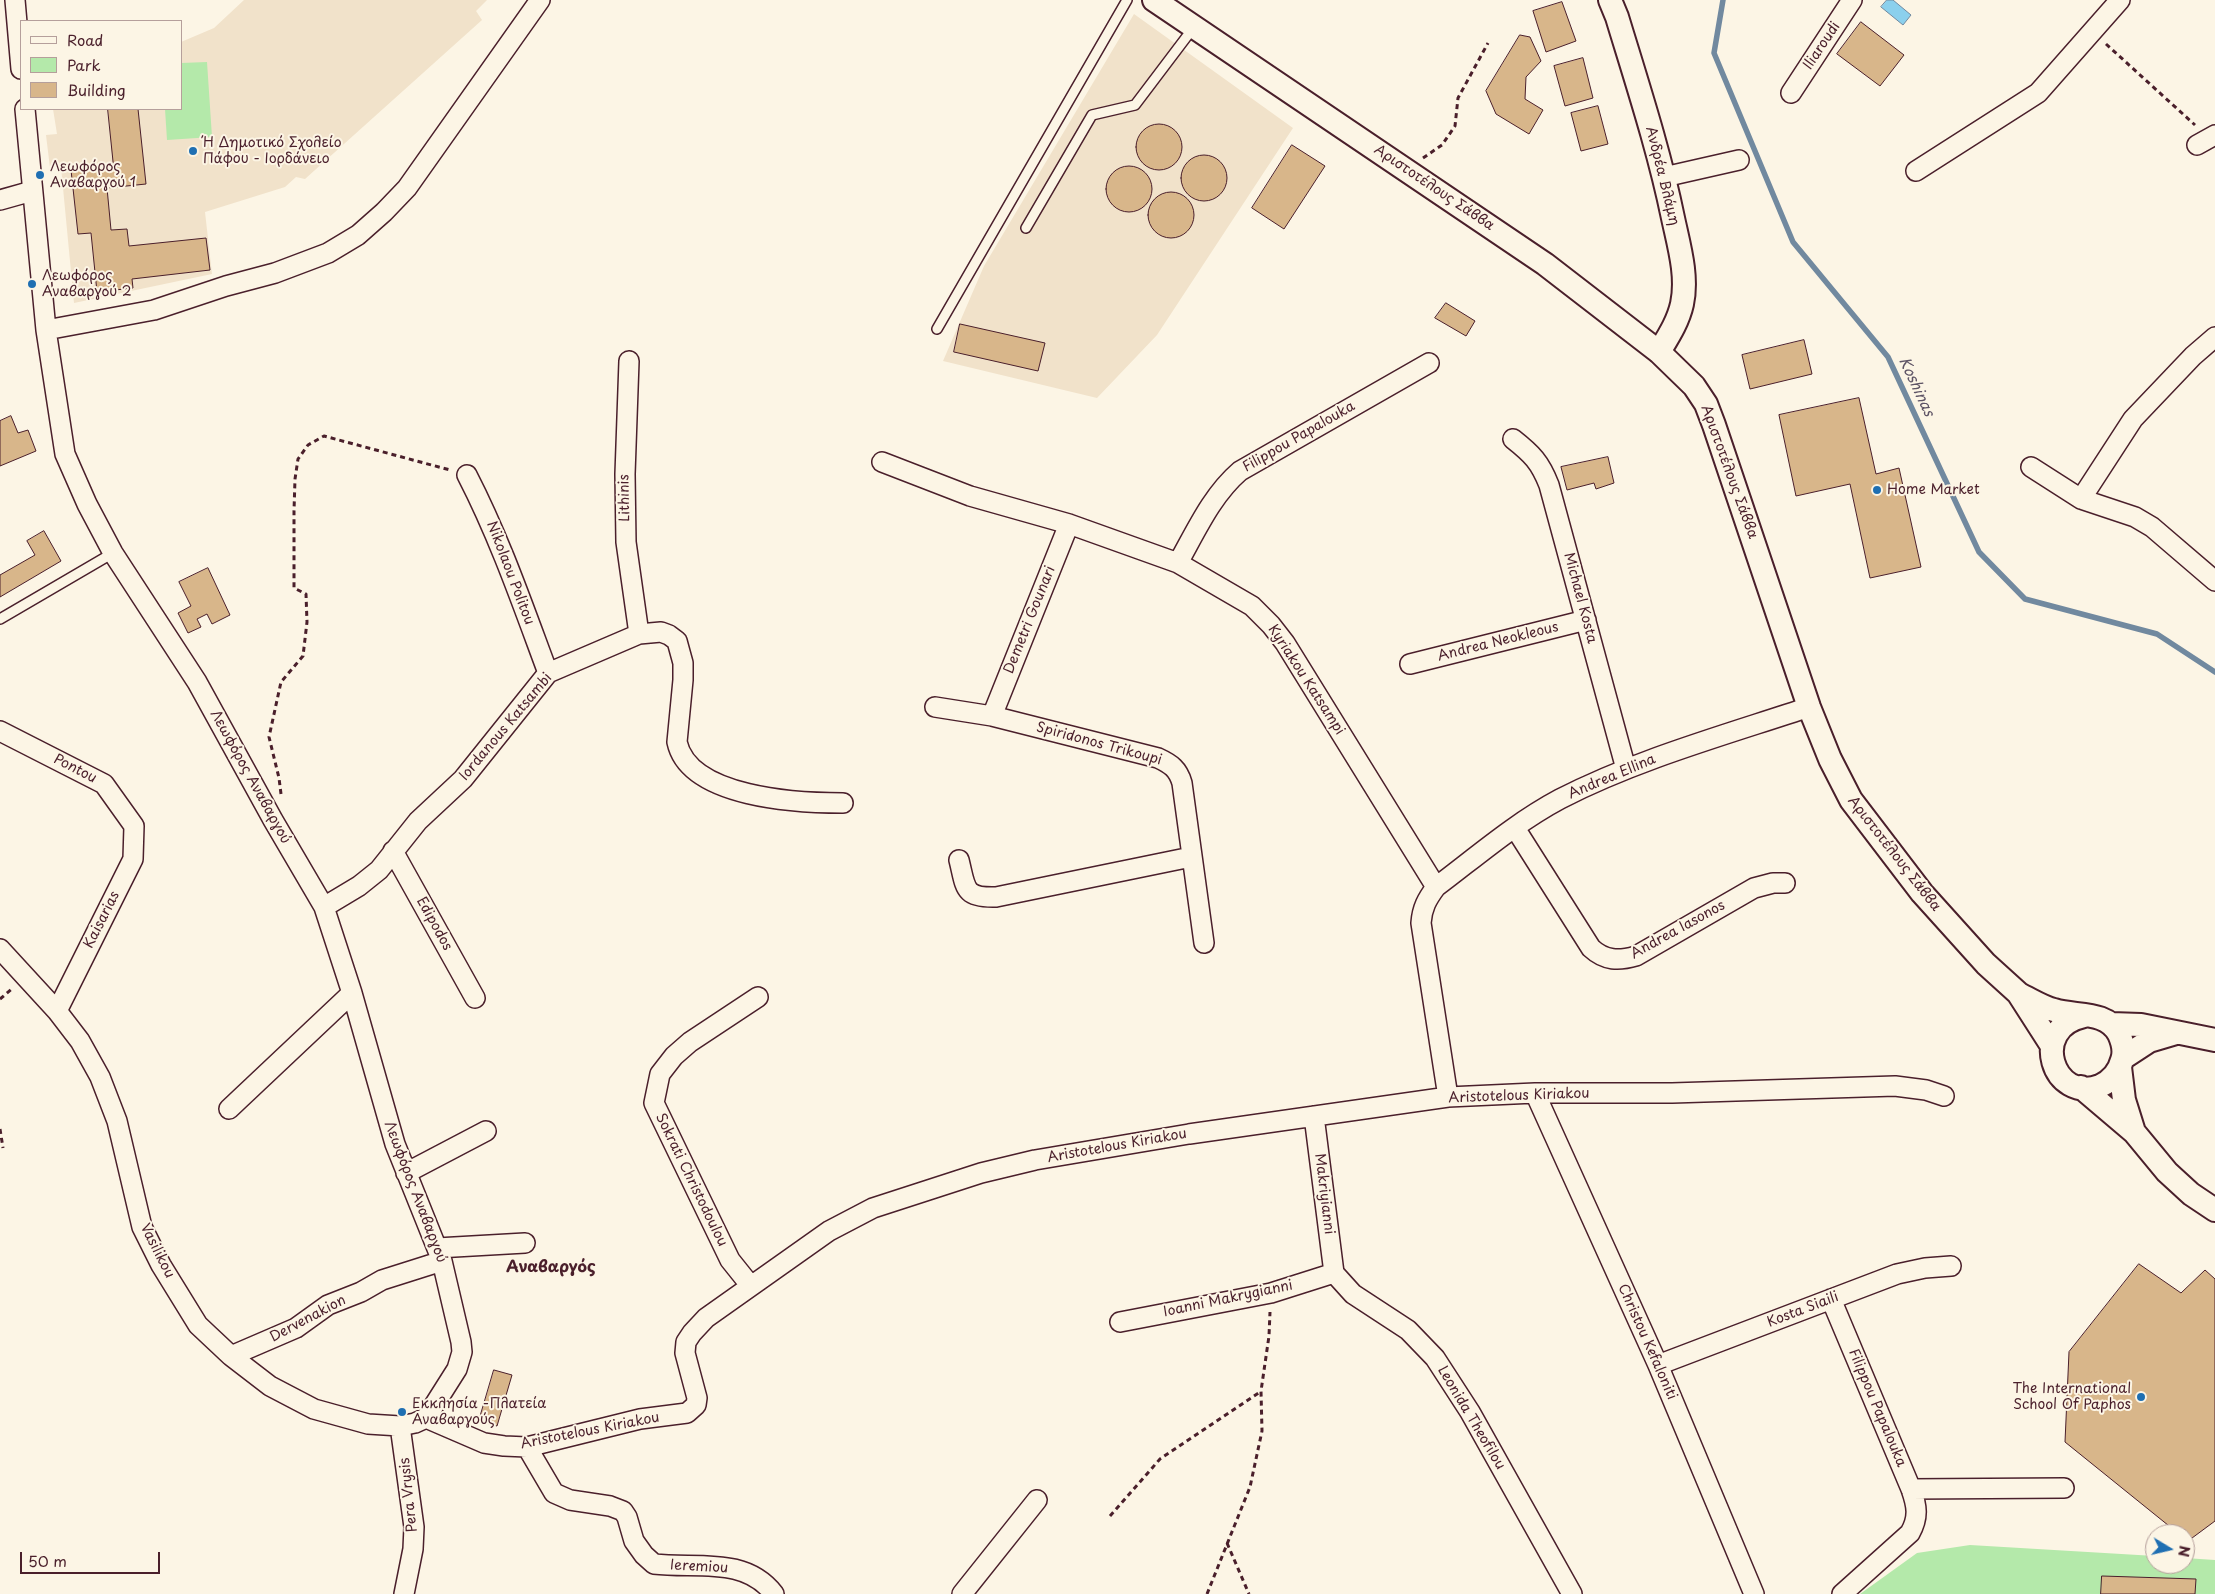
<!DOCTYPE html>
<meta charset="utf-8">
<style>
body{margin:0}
#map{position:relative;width:2215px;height:1594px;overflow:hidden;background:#fcf5e5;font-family:"Playpen Sans",sans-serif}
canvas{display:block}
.legend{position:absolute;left:20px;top:20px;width:162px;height:90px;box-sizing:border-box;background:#fcf5e5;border:1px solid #b59f9b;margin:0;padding:6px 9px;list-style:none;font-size:15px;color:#4a1f2b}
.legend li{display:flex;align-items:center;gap:10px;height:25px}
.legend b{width:25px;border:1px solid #b59f9b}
.north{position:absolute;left:2145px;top:1524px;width:50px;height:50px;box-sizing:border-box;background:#fcf5e5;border:1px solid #b59f9b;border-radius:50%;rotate:99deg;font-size:14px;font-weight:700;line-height:20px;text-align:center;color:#4a1f2b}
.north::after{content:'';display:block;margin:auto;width:18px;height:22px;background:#1f6fb2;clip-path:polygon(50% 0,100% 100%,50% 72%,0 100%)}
.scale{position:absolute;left:20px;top:1552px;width:140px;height:22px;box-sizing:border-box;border:2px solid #4a1f2b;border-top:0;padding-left:6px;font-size:15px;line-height:18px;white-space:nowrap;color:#4a1f2b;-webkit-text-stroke:4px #fcf5e5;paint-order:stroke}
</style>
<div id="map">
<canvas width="2215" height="1594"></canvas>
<ul class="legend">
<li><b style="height:6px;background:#fcf5e5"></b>Road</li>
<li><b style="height:14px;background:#b4e9aa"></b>Park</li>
<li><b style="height:14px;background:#d8b68a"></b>Building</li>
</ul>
<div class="north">N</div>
<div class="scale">50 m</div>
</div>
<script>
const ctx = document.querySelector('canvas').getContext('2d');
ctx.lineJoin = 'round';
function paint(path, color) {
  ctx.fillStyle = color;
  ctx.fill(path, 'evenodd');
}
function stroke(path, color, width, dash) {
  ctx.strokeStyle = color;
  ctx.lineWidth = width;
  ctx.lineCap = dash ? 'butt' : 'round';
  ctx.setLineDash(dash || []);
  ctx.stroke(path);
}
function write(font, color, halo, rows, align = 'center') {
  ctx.font = font + ' "Playpen Sans",sans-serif';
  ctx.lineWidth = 4;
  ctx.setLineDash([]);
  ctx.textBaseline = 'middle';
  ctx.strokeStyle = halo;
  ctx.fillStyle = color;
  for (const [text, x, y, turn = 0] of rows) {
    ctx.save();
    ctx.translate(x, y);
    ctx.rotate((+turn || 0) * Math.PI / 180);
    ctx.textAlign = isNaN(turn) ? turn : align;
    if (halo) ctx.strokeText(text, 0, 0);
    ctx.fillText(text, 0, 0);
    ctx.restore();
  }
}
paint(new Path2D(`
 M 244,0 L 487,0 L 476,11 L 482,20 L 305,179 L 296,177 L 285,187 L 205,212 L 212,274 L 74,303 L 61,167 L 50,168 L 46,135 L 57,134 L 53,109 L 181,109 L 181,42 L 214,28 Z
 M 1134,14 L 1293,128 L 1157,335 L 1097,398 L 943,361 L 984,266 Z`), '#f1e2ca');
paint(new Path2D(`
 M 207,62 L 212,137 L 167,140 L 165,109 L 181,109 L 181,63 Z
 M 1970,1545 L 2155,1556 L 2155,1564 L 2185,1564 L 2185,1558 L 2215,1560 L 2215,1594 L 1860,1594 L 1917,1553 Z`), '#b4e9aa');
const water = new Path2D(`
 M 1887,0 L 1893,0 L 1911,15 L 1903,25 L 1881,7 Z`);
paint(water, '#8bd0ed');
stroke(water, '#71899f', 1);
stroke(new Path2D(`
 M 1723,0 L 1714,53 L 1793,242 L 1888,357 L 1979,552 L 2025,599 L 2157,634 L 2215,672`), '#71899f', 5.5);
const building = new Path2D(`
 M 1562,2 L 1576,41 L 1546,52 L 1533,11 Z
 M 1861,22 L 1904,55 L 1880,86 L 1837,54 Z
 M 1520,35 L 1530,37 L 1541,61 L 1526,77 L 1525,99 L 1543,110 L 1529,134 L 1496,114 L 1486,91 Z
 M 1583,58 L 1593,98 L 1565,106 L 1554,66 Z
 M 1598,106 L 1608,144 L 1581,151 L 1571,113 Z
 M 108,109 L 138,109 L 146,184 L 107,188 L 111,230 L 127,229 L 129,246 L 206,238 L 210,270 L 132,279 L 133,288 L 97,292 L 91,233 L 78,234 L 71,170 L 113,165 Z
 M1136 147a23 23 0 1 1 46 0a23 23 0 1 1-46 0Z
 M 1292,145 L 1325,166 L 1284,229 L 1252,208 Z
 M1181 178a23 23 0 1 1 46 0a23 23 0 1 1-46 0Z
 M1106 189a23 23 0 1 1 46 0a23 23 0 1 1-46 0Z
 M1148 215a23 23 0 1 1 46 0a23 23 0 1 1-46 0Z
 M 1446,303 L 1475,321 L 1466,336 L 1435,318 Z
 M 960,324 L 1045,343 L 1038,371 L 954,352 Z
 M 1804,340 L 1812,374 L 1750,389 L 1742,355 Z
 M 1859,398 L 1876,474 L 1899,468 L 1921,567 L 1870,578 L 1850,484 L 1796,496 L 1779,415 Z
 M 11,416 L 18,433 L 28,430 L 36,451 L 0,466 L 0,421 Z
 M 1608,457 L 1614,483 L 1596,489 L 1594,483 L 1567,490 L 1561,467 Z
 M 44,531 L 61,561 L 0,597 L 0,575 L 35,555 L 27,541 Z
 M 208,568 L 230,615 L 212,624 L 207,614 L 197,619 L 201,627 L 188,633 L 178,613 L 191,606 L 179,582 Z
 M 2139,1264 L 2181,1293 L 2205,1270 L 2215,1279 L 2215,1521 L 2188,1541 L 2185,1538 L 2185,1534 L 2179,1534 L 2065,1442 L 2069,1352 Z
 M 494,1370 L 512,1375 L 497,1426 L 479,1421 Z
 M 2102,1576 L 2196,1579 L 2195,1594 L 2101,1594 Z`);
paint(building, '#d8b68a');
stroke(building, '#4a1f2b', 1);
const service = new Path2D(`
 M 1026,228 L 1092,115 L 1135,105 L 1194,27
 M 937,329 L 1127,0
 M 0,619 L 113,553`);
const minor = new Path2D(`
 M 15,0 L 21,69
 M 1791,93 L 1852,0
 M 2197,145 L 2215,135
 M 1916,171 L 2038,93 L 2120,0
 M 1664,177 L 1739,160
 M 0,200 L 32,191
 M 46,330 L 154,310 L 226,286 L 275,273 L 328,253 L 358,235 L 384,212 L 407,188 L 540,0
 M 629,361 L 625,474 L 626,542 L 639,634
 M 1513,439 C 1532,454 1540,462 1549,485 L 1626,769
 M 882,462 L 970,496 L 1069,524 L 1178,563 L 1252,606 L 1271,625 L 1285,643 L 1436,887
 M 2031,467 L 2081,499 L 2135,517 L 2152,527 L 2215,581
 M 467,475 C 500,539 523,606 548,673
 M 2081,499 L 2133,419 L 2193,356 L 2215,337
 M 1178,563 C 1196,531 1212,495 1240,471 L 1429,363
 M 1410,664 L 1586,620
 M 935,707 L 992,716 L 1158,758 C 1171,764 1178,769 1182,783 L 1204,943
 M 992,716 L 1069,524
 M 0,731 L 104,784 L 134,826 L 133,859 L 57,1011
 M 1515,828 L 1591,948 C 1605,961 1619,961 1636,956 L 1754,888 L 1773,883 L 1785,883
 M 393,851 L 475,998
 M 959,860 C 966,888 963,898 996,897 L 1191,857
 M 324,907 L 359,886 L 379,870 L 418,821 L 463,779 L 548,673 L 639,634 L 661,632 L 669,635 L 677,641 L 683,663 L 683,680 L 677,742 C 689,798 798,803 843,803
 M 0,949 L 57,1011 L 80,1041 L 100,1077 L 117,1121 L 142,1227 L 161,1265 L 198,1325 L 231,1356 L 270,1386 L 314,1409 L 368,1424 L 400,1426 L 415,1423 L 426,1418 L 457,1369 L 462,1352 L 461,1342 L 442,1261 L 395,1144 L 352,993 L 324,907 L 273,820 L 197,682 L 113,553 L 87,504 L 65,454 L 46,330 L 25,109
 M 1535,1093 L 1658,1365 L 1754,1594
 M 1448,1097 L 1421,923 C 1422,908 1427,899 1436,887 C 1476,857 1515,823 1560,799 C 1638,759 1725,735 1809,707
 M 229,1109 L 352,993
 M 1314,1116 L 1334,1273
 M 406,1173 L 486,1131
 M 437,1248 L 525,1243
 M 1334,1273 L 1353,1294 L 1408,1330 L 1435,1358 L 1470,1412 L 1572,1594
 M 750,1285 L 730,1260 L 654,1103 L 660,1074 L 674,1056 L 690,1042 L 758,997
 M 1831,1299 L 1911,1489 C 1917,1506 1919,1517 1910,1533 L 1842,1594
 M 1120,1322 L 1271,1293 L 1334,1273
 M 231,1356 L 296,1328 L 328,1305 L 361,1292 L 382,1280 L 442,1261
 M 1658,1365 L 1897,1274 L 1925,1268 L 1951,1266
 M 426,1418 L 484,1443 L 504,1446 L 527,1447 L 640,1419 L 687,1413 L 696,1405 L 697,1398 L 685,1353 L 686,1342 L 692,1333 L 706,1318 L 829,1231 L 873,1208 L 981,1173 L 1035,1160 L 1189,1134 L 1448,1097 L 1535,1093 L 1672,1093 L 1895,1086 L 1926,1090 L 1944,1096
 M 400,1426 L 414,1527 L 413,1549 L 404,1594
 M 527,1447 L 554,1493 L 570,1500 L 610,1506 L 623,1511 L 627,1517 L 634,1541 L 644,1555 L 654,1564 C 696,1569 745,1556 774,1594
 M 1911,1489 L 2064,1488
 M 962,1594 L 1037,1500`);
const tertiary = new Path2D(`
 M 1154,0 L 1545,264 L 1659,352 L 1694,386 L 1706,404 L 1714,425 L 1809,707 L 1830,759 L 1851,800 L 1922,893 L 1986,964 L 2018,993 L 2052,1046
 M 1610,0 L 1617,17 C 1637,83 1659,150 1673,218 C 1679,246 1688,276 1682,304 C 1678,322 1668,337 1659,352
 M 2019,994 C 2030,999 2042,1007 2054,1010 C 2076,1017 2106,1010 2119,1034 C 2123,1043 2125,1052 2122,1060 C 2119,1072 2111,1081 2100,1086 C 2053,1104 2028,1028 2084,1016
 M 2111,1024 L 2141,1025 L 2215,1040
 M 2123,1058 L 2149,1041 L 2176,1033
 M 2120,1067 L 2124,1100 L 2134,1132
 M 2081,1087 L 2134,1132 L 2167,1172 L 2191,1194 L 2215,1210`);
stroke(service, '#4a1f2b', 12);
stroke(minor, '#4a1f2b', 22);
stroke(tertiary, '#4a1f2b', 26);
stroke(new Path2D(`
 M 2106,44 L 2195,125
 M 1423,158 L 1442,145 L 1455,126 L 1458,98 L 1488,43
 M 281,794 L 279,778 L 269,737 L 281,682 L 303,656 L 307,622 L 306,594 L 294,588 L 294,511 L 295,479 L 298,459 L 308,445 L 324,436 L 450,470
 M 0,999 L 13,988
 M 0,1129 L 3,1148
 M 1110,1516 L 1160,1459 L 1260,1392
 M 1227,1543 L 1249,1594
 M 1207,1594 L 1250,1487 L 1262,1431 L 1261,1391 L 1269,1336 L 1270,1312`), '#4a1f2b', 3, [5, 4]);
stroke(service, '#fcf5e5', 9);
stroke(minor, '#fcf5e5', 19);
stroke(tertiary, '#fcf5e5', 22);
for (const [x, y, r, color] of [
 [193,151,5,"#1f6fb2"],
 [40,175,5,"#1f6fb2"],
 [32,284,5,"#1f6fb2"],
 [1877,490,5,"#1f6fb2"],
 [2141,1397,5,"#1f6fb2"],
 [402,1412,5,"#1f6fb2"]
]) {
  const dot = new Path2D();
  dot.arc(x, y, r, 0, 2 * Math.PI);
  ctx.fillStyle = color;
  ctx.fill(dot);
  stroke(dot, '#fcf5e5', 2);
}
write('14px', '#4a1f2b', '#fcf5e5', [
 ["Iliaroudi",1822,46,-56],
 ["Ανδρέα Βλάμη",1662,176,76],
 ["Αριστοτέλους Σάββα",1434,188,34],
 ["Filippou Papalouka",1299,437,-30],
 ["Αριστοτέλους Σάββα",1729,472,70],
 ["Lithinis",625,498,-91],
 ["Nikolaou Politou",510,573,69],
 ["Michael Kosta",1580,598,75],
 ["Demetri Gounari",1030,620,-68],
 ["Andrea Neokleous",1498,642,-14],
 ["Kyriakou Katsampi",1306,680,57],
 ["Iordanous Katsambi",506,727,-50],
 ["Spiridonos Trikoupi",1099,744,15],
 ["Pontou",75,769,27],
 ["Λεωφόρος Αναβαργού",250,777,61],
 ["Andrea Ellina",1612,777,-23],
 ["Αριστοτέλους Σάββα",1894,854,52],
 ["Kaisarias",102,920,-63],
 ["Edipodos",434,924,61],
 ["Andrea Iasonos",1678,930,-29],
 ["Aristotelous Kiriakou",1519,1096,-2],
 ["Aristotelous Kiriakou",1117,1146,-10],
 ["Sokrati Christodoulou",691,1180,64],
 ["Λεωφόρος Αναβαργού",415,1192,69],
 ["Makriyianni",1324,1194,83],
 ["Vasilikou",157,1251,63],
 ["Ioanni Makrygianni",1228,1299,-12],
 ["Kosta Siaili",1803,1310,-21],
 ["Dervenakion",308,1319,-28],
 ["Christou Kefaloniti",1647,1342,66],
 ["Filippou Papalouka",1877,1408,67],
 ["Leonida Theofilou",1471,1418,59],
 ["Aristotelous Kiriakou",590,1431,-11],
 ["Pera Vrysis",409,1495,-96],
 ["Ieremiou",699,1567,3]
]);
write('14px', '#4a1f2b', '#fcf5e5', [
 ["Η΄ Δημοτικό Σχολείο",203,143],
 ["Πάφου - Ιορδάνειο",203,159],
 ["Λεωφόρος",50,167],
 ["Αναβαργού 1",50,183],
 ["Λεωφόρος",42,276],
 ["Αναβαργού 2",42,292],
 ["Home Market",1887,490],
 ["The International",2131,1389,"right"],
 ["School Of Paphos",2131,1405,"right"],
 ["Εκκλησία -Πλατεία",412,1404],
 ["Αναβαργούς",412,1420]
], 'left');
write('italic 15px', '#5e5465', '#fcf5e5', [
 ["Koshinas",1916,387,65]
]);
write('bold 16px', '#4a1f2b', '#fcf5e5', [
 ["Αναβαργός",551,1268]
]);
</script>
